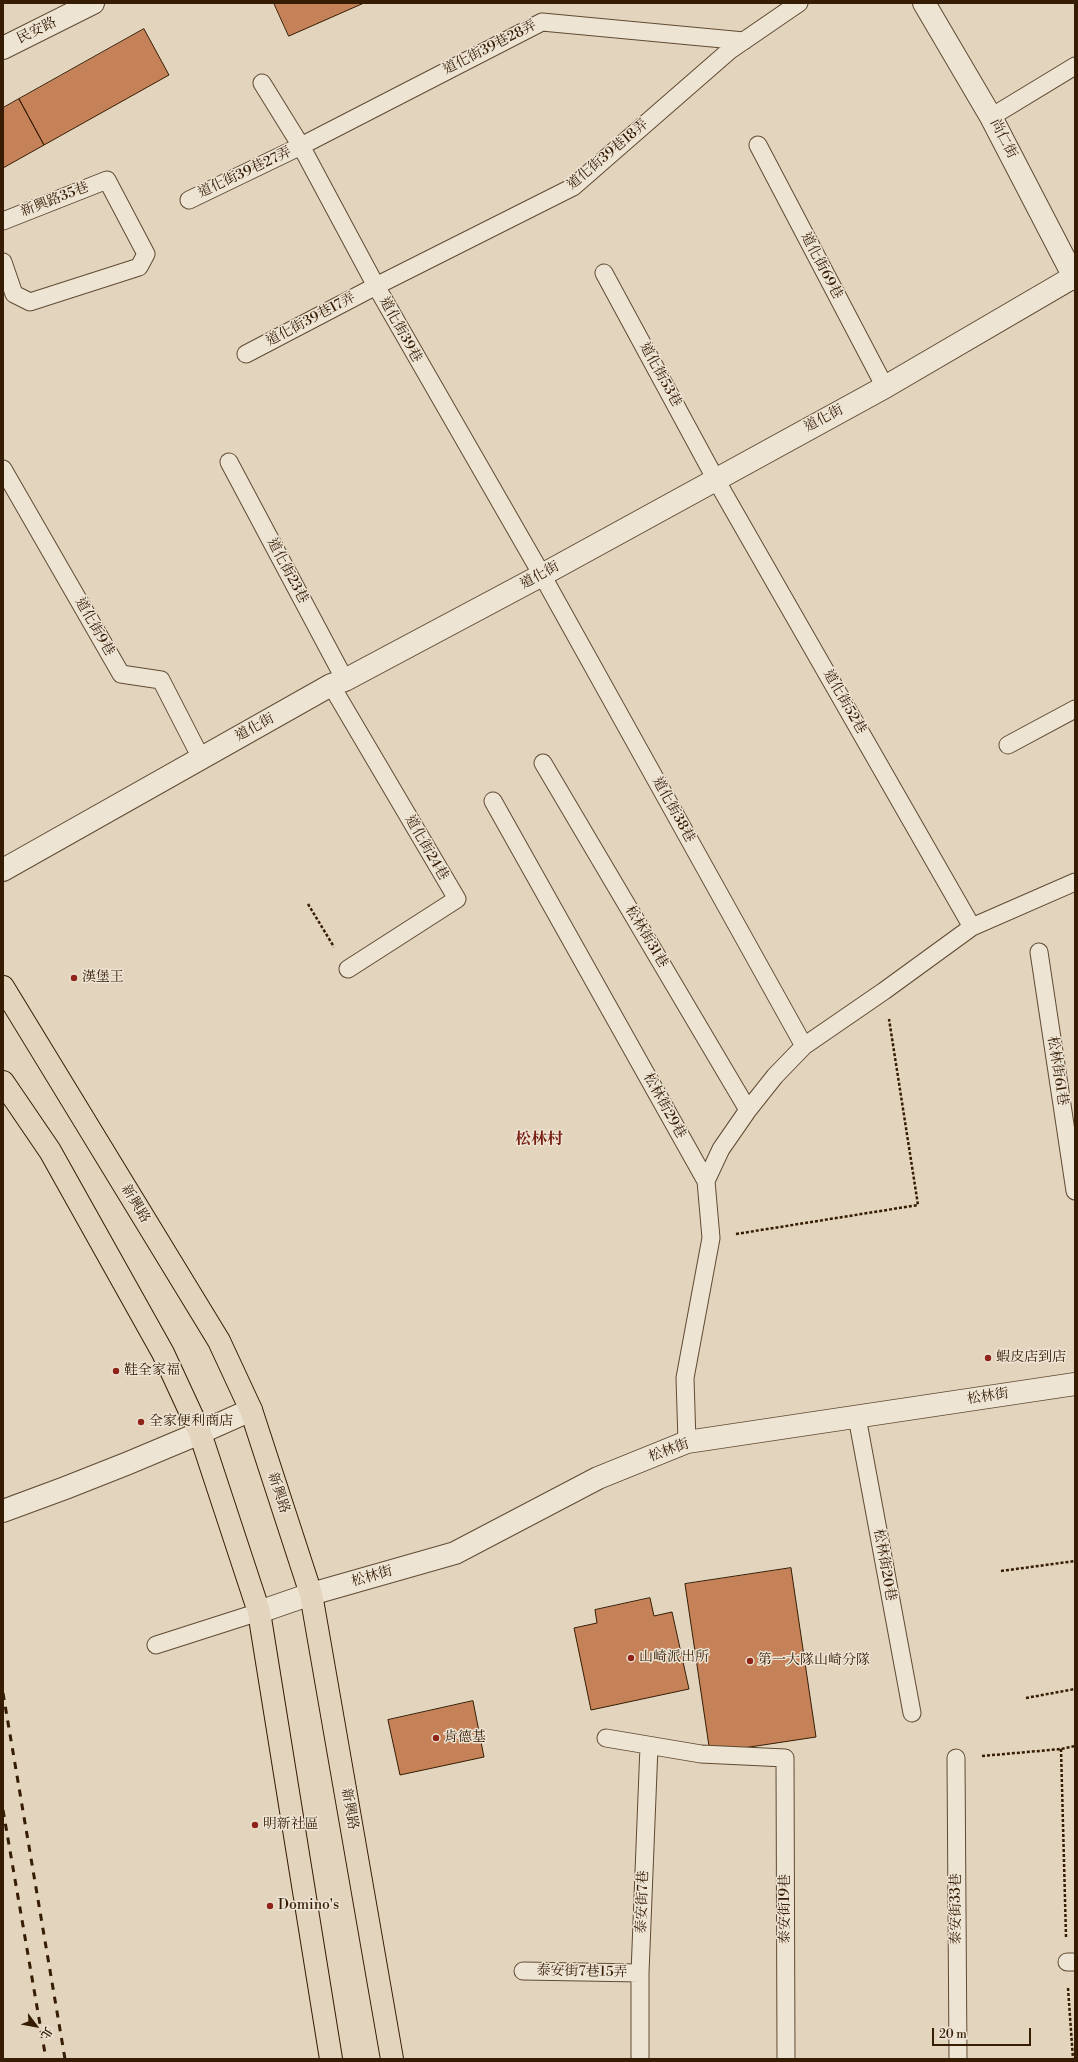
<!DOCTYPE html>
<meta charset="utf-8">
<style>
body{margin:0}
#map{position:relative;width:1078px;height:2062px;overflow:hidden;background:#e3d5bd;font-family:"Libre Bodoni","Noto Serif TC",serif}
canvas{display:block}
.frame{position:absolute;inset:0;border:4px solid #351c03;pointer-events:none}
.north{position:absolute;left:16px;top:2006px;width:40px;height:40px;-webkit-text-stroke:3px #ede4d4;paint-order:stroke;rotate:122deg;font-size:11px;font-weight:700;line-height:16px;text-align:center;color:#351c03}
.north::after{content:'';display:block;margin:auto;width:14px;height:18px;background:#351c03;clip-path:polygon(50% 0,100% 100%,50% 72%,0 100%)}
.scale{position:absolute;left:932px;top:2028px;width:99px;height:18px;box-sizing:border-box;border:2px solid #351c03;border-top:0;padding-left:5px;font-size:12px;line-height:14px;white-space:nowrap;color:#351c03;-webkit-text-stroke:3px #ede4d4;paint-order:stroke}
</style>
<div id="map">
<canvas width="1078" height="2062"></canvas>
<div class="frame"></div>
<div class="north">北</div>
<div class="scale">20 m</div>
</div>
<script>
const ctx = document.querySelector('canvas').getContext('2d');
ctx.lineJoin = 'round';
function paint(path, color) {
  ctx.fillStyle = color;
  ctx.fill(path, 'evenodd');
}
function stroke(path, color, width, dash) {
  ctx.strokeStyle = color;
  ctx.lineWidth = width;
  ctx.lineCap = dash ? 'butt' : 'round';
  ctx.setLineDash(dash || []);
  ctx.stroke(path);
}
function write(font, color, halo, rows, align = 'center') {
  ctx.font = font + ' "Libre Bodoni","Noto Serif TC",serif';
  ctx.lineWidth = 3;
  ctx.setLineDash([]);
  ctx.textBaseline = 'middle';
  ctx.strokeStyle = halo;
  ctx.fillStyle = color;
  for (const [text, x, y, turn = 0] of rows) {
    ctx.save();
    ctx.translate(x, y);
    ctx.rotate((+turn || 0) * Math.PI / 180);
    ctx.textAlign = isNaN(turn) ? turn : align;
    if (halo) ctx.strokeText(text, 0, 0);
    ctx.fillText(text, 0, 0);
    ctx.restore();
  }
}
const building = new Path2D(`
 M 274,3 L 364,3 L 289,36 Z
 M 144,29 L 169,75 L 44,145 L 19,99 Z
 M 19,99 L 44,145 L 3,168 L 3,108 Z
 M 791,1568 L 816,1737 L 710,1753 L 685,1584 Z
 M 650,1598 L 654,1616 L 672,1612 L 689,1689 L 591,1710 L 574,1628 L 597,1623 L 595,1610 Z
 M 473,1701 L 484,1757 L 400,1775 L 388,1720 Z`);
paint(building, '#c58158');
stroke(building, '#351c03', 1);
const lane = new Path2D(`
 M 262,83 L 301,146 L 376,286 L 542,575 L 804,1046
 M 991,117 L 1075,66
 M 758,145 L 885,387
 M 189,200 L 301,146 L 542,22 L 744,41
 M 3,221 L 107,180 L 146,254 L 139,267 L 30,302 L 14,294 L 3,262
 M 604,273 L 715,478 L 972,927
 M 246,354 L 376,286 L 573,187 L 729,51 L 799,3
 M 229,462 L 345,680
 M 3,469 L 121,674 L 161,680 L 201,758
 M 331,685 L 457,899 L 348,969
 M 1008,745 L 1075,709
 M 543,763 L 748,1110
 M 493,801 L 706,1181 L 711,1238 L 685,1378 L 687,1442
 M 1039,952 L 1075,1191
 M 706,1181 L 721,1149 L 748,1110 L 775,1076 L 804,1046 L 884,991 L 972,927 L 1075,882
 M 857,1417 L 912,1713
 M 156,1645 L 259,1612
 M 606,1738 L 701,1754 L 785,1758 L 786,2059
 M 956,1758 L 958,2059
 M 1067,1962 L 1075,1962
 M 523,1971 L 640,1973
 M 640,2059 L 640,1973 L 649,1746`);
const street = new Path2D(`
 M 924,3 L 991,117 L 1075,279
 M 3,48 L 93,3
 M 3,870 L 331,685 L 345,680 L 542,575 L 885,387 L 1075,276
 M 3,1511 C 87,1481 170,1447 251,1410
 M 259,1612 L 311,1594 L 455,1553 L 598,1478 L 687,1442 L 1075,1384`);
const primary = new Path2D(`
 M 3,987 L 219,1341 L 251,1410 L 311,1594 L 392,2059
 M 3,1082 L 50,1151 L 163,1353 L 200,1433 L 259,1612 L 331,2059`);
stroke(lane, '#604a32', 19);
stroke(street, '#604a32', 24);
stroke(primary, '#351c03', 24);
stroke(new Path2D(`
 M 308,904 L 334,947
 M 736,1234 L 918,1205 L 889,1019
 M 1001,1571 L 1075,1561
 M 1026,1698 L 1075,1689
 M 1061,1749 L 1066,1937
 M 982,1756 L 1061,1749 L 1075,1746
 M 1068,1988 L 1073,2059`), '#351c03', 2.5, [3, 2]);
stroke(lane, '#ede4d4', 17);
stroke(street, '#ede4d4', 22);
stroke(primary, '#e3d5bd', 22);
stroke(new Path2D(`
 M 3,1693 L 65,2059
 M 3,1810 L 46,2059`), '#351c03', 3, [7, 7]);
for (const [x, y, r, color] of [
 [74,978,4,"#8f2418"],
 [988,1358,4,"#8f2418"],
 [116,1371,4,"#8f2418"],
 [141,1422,4,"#8f2418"],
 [631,1658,4,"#8f2418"],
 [750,1661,4,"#8f2418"],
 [436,1738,4,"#8f2418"],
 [255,1825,4,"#8f2418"],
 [270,1906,4,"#8f2418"]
]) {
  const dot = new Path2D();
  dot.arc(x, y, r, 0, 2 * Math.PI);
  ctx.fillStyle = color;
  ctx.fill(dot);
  stroke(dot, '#ede4d4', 1.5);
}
write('14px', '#351c03', '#ede4d4', [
 ["民安路",37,31,-26],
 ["道化街39巷28弄",490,48,-27],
 ["尚仁街",1003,139,63],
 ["道化街39巷18弄",608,155,-40],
 ["道化街39巷27弄",245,173,-25],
 ["新興路35巷",55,200,-21],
 ["道化街69巷",821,266,62],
 ["道化街39巷17弄",311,320,-28],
 ["道化街39巷",400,330,61],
 ["道化街53巷",660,375,61],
 ["道化街",824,419,-28],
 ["道化街23巷",287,571,62],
 ["道化街",540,576,-29],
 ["道化街9巷",94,627,60],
 ["道化街52巷",844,702,60],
 ["道化街",255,728,-29],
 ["道化街38巷",673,810,61],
 ["道化街24巷",426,848,60],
 ["松林街31巷",646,937,59],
 ["松林街61巷",1057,1071,81],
 ["松林街29巷",664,1106,61],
 ["新興路",135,1204,59],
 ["松林街",988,1397,-9],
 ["松林街",669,1451,-20],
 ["新興路",278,1493,72],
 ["松林街20巷",884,1565,80],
 ["松林街",372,1577,-16],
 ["新興路",349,1809,80],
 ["泰安街7巷",643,1902,-88],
 ["泰安街19巷",786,1909,-90],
 ["泰安街33巷",957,1909,-90],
 ["泰安街7巷15弄",582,1972,1]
]);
write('14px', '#351c03', '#ede4d4', [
 ["漢堡王",82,978],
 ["蝦皮店到店",996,1358],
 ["鞋全家福",124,1371],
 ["全家便利商店",149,1422],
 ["山崎派出所",639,1658],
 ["第一大隊山崎分隊",758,1661],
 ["肯德基",444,1738],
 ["明新社區",263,1825],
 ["Domino's",278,1906]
], 'left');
write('bold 16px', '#7a1f14', '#ede4d4', [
 ["松林村",539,1140]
]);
</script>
